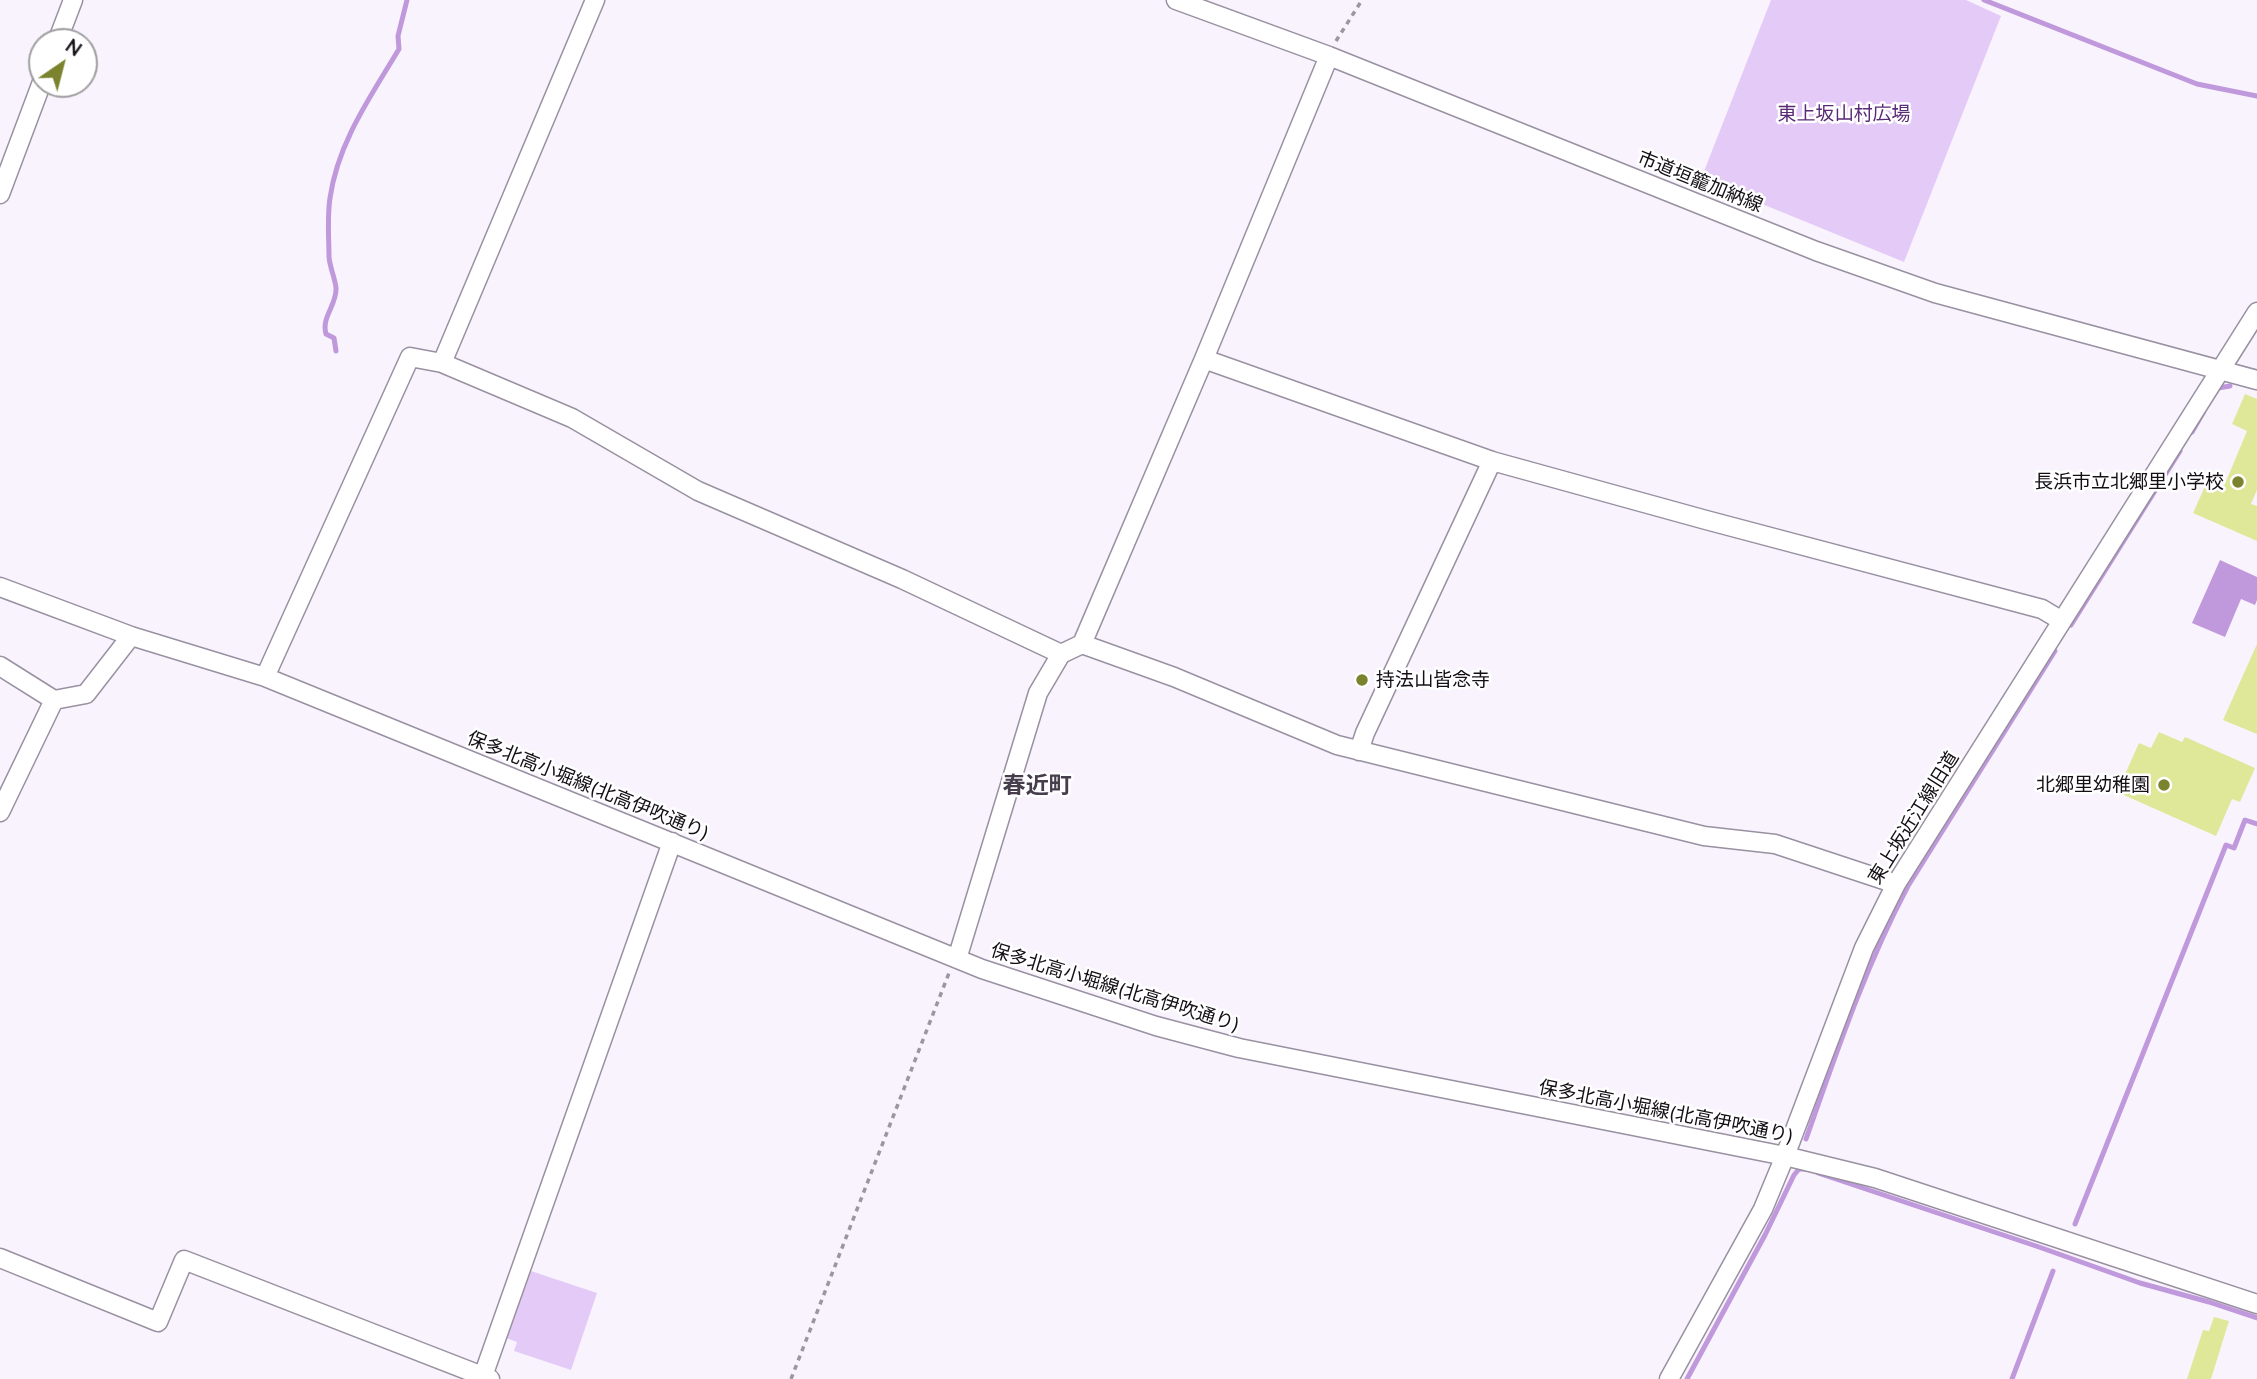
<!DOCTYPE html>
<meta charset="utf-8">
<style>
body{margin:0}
#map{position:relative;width:2257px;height:1379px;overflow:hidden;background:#f9f3fe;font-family:Mulish,sans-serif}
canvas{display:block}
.north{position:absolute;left:28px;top:28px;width:70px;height:70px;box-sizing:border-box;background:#fff;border:2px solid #a19fa1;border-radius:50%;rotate:35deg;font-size:19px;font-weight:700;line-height:28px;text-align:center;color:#130f15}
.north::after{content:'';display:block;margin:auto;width:24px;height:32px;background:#7c832e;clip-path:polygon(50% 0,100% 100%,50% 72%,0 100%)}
</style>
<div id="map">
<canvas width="2257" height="1379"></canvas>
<div class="north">N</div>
</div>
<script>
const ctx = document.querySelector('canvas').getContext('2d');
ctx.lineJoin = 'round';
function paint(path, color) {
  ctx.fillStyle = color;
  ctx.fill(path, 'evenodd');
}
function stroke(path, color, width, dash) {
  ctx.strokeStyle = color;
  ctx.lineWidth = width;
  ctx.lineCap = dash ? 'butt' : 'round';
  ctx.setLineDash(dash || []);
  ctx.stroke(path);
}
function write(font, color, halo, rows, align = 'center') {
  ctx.font = font + ' Mulish,"Noto Sans JP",sans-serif';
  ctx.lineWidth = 5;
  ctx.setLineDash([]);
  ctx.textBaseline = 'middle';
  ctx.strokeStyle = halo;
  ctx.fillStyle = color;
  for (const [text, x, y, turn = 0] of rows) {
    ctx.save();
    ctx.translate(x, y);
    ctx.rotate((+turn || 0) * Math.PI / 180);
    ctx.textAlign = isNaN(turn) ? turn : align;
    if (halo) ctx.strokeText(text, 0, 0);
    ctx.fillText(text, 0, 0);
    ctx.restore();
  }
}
paint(new Path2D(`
 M 1771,0 L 1966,0 L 2001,16 L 1904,262 L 1701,179 Z
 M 528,1270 L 597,1293 L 571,1370 L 514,1351 L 517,1342 L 506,1338 Z`), '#e4cbf7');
paint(new Path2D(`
 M 2220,560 L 2257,577 L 2257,600 L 2255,605 L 2241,599 L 2225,637 L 2192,623 Z`), '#bf99db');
stroke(new Path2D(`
 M 1984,0 L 2197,84 L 2257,96
 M 336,351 L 334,338 L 326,334 C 321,317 337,305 336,288 C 335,278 330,268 329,257 C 329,238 327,217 330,198 C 338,142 371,96 399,49 L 398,36 L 407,0
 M 2215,393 L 2218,388 L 2230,386
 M 2192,432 L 2203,413
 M 2071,625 L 2180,451
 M 1806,1139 C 1836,1054 1865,967 1908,886 L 2055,651
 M 1818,1173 L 2039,1247 L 2140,1283 L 2209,1302 L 2257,1318
 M 2075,1224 L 2226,845 L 2234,848 L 2245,820 L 2257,824
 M 1687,1379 L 1765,1235 L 1794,1175 L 1799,1169 L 1806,1169
 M 2012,1379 L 2053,1271`), '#bf99db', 5);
paint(new Path2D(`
 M 2245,394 L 2257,399 L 2257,490 L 2251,504 L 2257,506 L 2257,541 L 2193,513 L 2206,484 L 2222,491 L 2247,431 L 2232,424 Z
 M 2257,644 L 2257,734 L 2223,720 Z
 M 2159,732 L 2182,742 L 2185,737 L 2255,768 L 2240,802 L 2232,799 L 2216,836 L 2117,792 L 2139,743 L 2151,748 Z
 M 2214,1317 L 2229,1321 L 2211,1379 L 2187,1379 L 2203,1330 L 2209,1331 Z`), '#dfe899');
const minor = new Path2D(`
 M 1176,0 L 1329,56 L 1816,251 L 1935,293 L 2257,380
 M 57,42 L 73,0
 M 1329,56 L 1204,359 L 1082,644 L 1174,677 L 1337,745 L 1704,836 L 1775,844 L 1896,884
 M 0,194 L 42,82
 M 1204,359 L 1492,461 L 1706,520 L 2042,609 L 2062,621
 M 442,363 L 595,0
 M 0,587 L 131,636 L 265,677 L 982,969 L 1156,1026 L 1239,1048 L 1785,1156 L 1875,1178 L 2257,1304
 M 0,666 L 54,700 L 86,694 L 131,636
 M 265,677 L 410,357 L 442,363 L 572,418 L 698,491 L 902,579 L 1061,654 L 1082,644
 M 1359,751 L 1365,733 L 1492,461
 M 0,812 L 54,700
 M 957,959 L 1038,693 L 1061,654
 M 0,1258 L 158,1322 L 184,1260 L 490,1379
 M 483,1376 L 672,842
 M 1669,1379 L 1763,1209 L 1785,1156 L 1864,948 L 1896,884 L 2257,312`);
stroke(minor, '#9990a1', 21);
stroke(new Path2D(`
 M 1336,41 L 1362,0
 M 791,1379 L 949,973`), '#9b969f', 3.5, [5, 5]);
stroke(minor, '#fff', 18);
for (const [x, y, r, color] of [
 [2238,482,7,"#7c832e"],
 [1362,680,7,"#7c832e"],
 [2164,785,7,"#7c832e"]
]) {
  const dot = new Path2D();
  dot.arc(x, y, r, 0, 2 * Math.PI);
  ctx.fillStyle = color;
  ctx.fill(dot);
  stroke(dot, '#fff', 2.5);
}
write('19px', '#5a2a77', '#fff', [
 ["東上坂山村広場",1844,114]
]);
write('19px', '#130f15', '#fff', [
 ["市道垣籠加納線",1700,182,22],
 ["保多北高小堀線(北高伊吹通り)",588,786,22],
 ["東上坂近江線旧道",1914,818,-58],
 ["保多北高小堀線(北高伊吹通り)",1115,988,17],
 ["保多北高小堀線(北高伊吹通り)",1666,1112,11]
]);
write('19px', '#130f15', '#fff', [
 ["長浜市立北郷里小学校",2224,482],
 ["持法山皆念寺",1376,680,"left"],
 ["北郷里幼稚園",2150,785]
], 'right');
write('bold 23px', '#463e4d', '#fff', [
 ["春近町",1037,786]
]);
</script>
